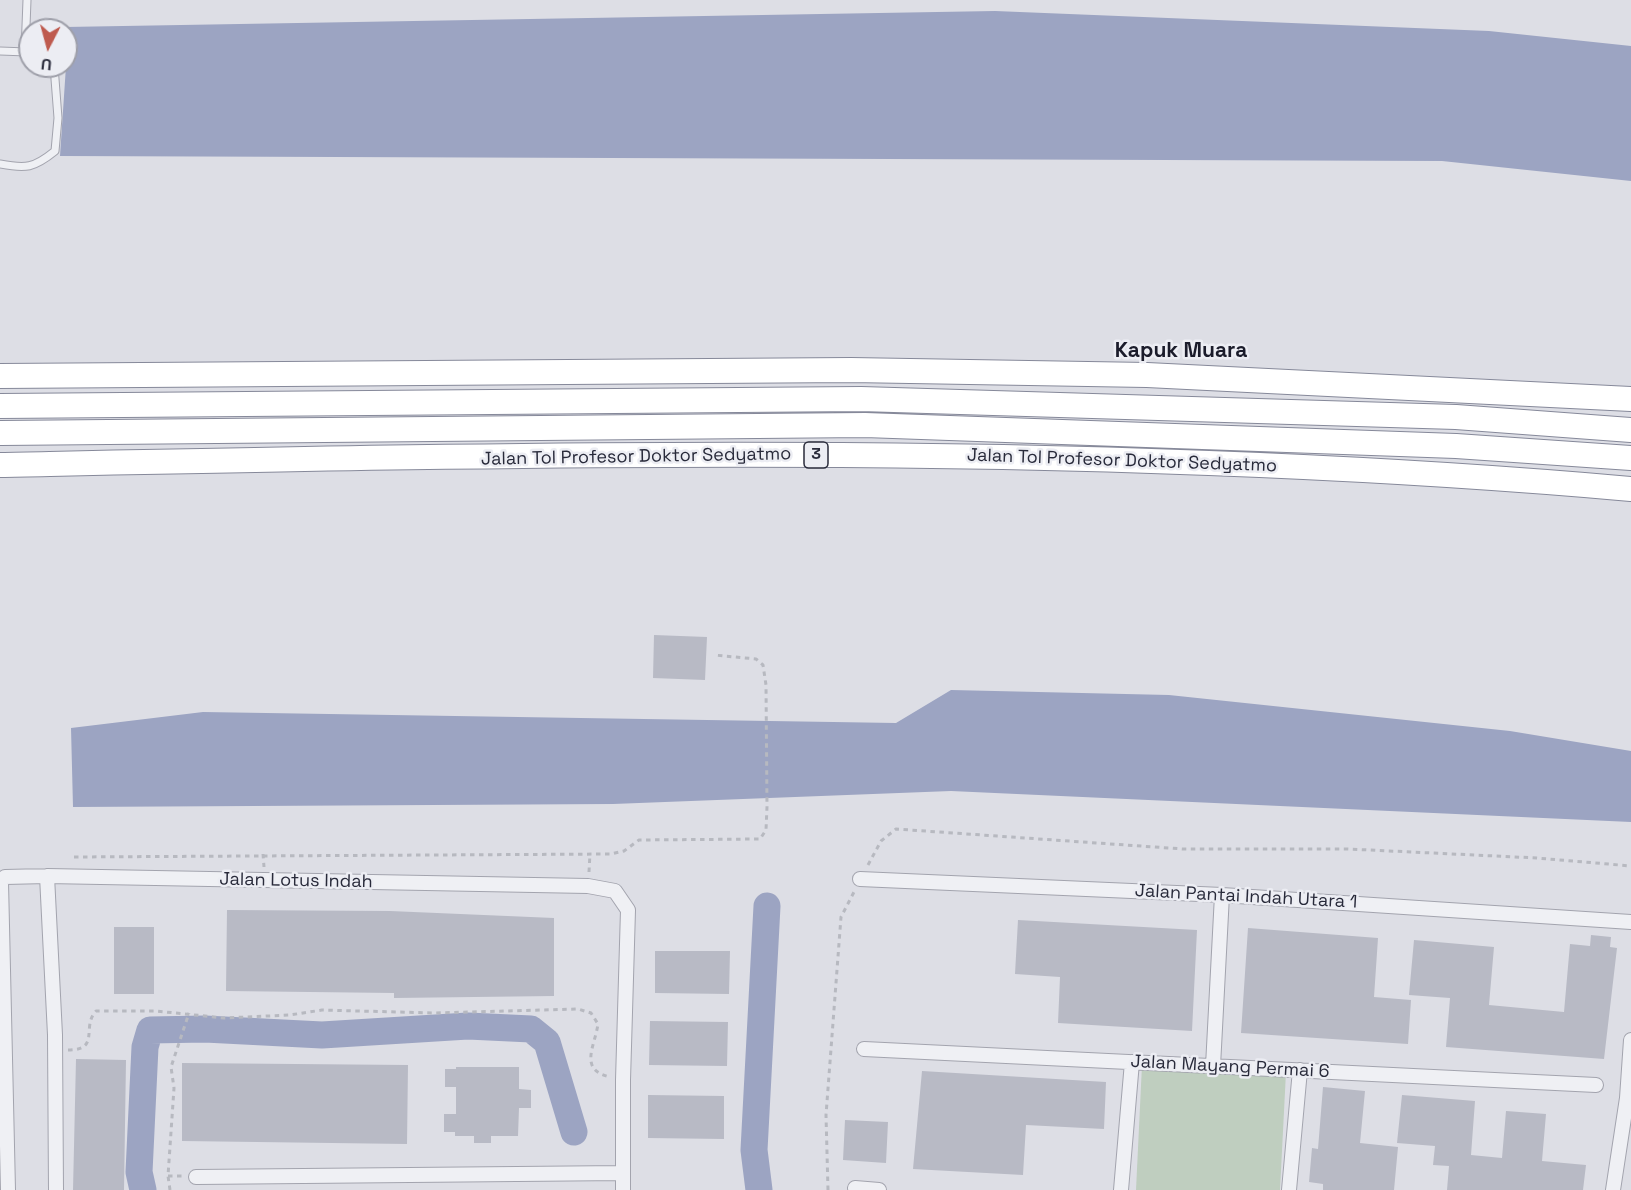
<!DOCTYPE html>
<style>
body{margin:0}
#map{position:relative;width:1631px;height:1190px;overflow:hidden;background:#dddee5;font-family:"Space Grotesk",sans-serif}
canvas{display:block}
.north{position:absolute;left:18px;top:18px;width:60px;height:60px;box-sizing:border-box;background:#ecedf3;border:2px solid #9e9fa9;border-radius:50%;rotate:186deg;font-size:16px;font-weight:700;line-height:24px;text-align:center;color:#282a3a}
.north::after{content:'';display:block;margin:auto;width:21px;height:27px;background:#be5a4e;clip-path:polygon(50% 0,100% 100%,50% 72%,0 100%)}
</style>
<div id="map">
<canvas width="1631" height="1190"></canvas>
<div class="north">U</div>
</div>
<script>
const ctx = document.querySelector('canvas').getContext('2d');
ctx.lineJoin = 'round';
function paint(path, color) {
  ctx.fillStyle = color;
  ctx.fill(path, 'evenodd');
}
function stroke(path, color, width, dash) {
  ctx.strokeStyle = color;
  ctx.lineWidth = width;
  ctx.lineCap = dash ? 'butt' : 'round';
  ctx.setLineDash(dash || []);
  ctx.stroke(path);
}
function write(font, color, halo, rows, align = 'center') {
  ctx.font = font + ' "Space Grotesk",sans-serif';
  ctx.lineWidth = 5;
  ctx.setLineDash([]);
  ctx.textBaseline = 'middle';
  ctx.strokeStyle = halo;
  ctx.fillStyle = color;
  for (const [text, x, y, turn = 0] of rows) {
    ctx.save();
    ctx.translate(x, y);
    ctx.rotate((+turn || 0) * Math.PI / 180);
    ctx.textAlign = isNaN(turn) ? turn : align;
    if (halo) ctx.strokeText(text, 0, 0);
    ctx.fillText(text, 0, 0);
    ctx.restore();
  }
}
paint(new Path2D(`
 M 1142,1065 L 1286,1072 L 1280,1190 L 1136,1190 Z`), '#bfcebf');
paint(new Path2D(`
 M 995,11 L 1489,31 L 1631,46 L 1631,181 L 1442,161 L 60,156 L 66,66 L 65,27 Z
 M 951,690 L 1169,695 L 1510,731 L 1631,751 L 1631,822 L 951,791 L 613,804 L 73,807 L 71,728 L 203,712 L 896,723 Z`), '#9ca4c2');
stroke(new Path2D(`
 M 143,1190 L 139,1172 L 145,1047 L 150,1030 L 205,1029 L 322,1035 L 468,1026 L 531,1029 L 547,1042 L 574,1132
 M 759,1190 L 754,1150 L 767,906`), '#9ca4c2', 27);
paint(new Path2D(`
 M 654,635 L 707,637 L 705,680 L 653,678 Z
 M 227,910 L 390,911 L 554,918 L 554,996 L 394,998 L 394,993 L 226,991 Z
 M 1018,920 L 1197,930 L 1192,1031 L 1058,1023 L 1060,977 L 1015,974 Z
 M 114,927 L 154,927 L 154,994 L 114,994 Z
 M 1248,928 L 1378,938 L 1374,997 L 1411,1000 L 1408,1044 L 1241,1033 Z
 M 1591,935 L 1611,937 L 1610,947 L 1617,948 L 1604,1059 L 1446,1047 L 1450,998 L 1409,995 L 1414,940 L 1494,947 L 1489,1005 L 1564,1012 L 1570,944 L 1590,946 Z
 M 655,951 L 730,951 L 729,994 L 655,993 Z
 M 650,1021 L 728,1022 L 727,1066 L 649,1065 Z
 M 76,1059 L 126,1060 L 124,1190 L 73,1190 Z
 M 182,1063 L 408,1065 L 407,1144 L 182,1141 Z
 M 456,1067 L 519,1067 L 519,1089 L 531,1090 L 531,1108 L 519,1108 L 518,1136 L 491,1136 L 491,1143 L 474,1143 L 474,1136 L 455,1136 L 455,1132 L 444,1132 L 444,1114 L 456,1114 L 456,1087 L 445,1087 L 445,1069 L 456,1069 Z
 M 922,1071 L 1106,1082 L 1104,1129 L 1026,1125 L 1023,1175 L 913,1169 Z
 M 1323,1087 L 1365,1091 L 1360,1143 L 1398,1147 L 1394,1190 L 1323,1190 L 1323,1184 L 1309,1182 L 1312,1148 L 1318,1149 Z
 M 648,1095 L 724,1096 L 724,1139 L 648,1138 Z
 M 1402,1095 L 1475,1101 L 1471,1155 L 1502,1158 L 1506,1111 L 1546,1114 L 1542,1161 L 1586,1165 L 1583,1190 L 1447,1190 L 1449,1166 L 1433,1165 L 1435,1146 L 1397,1143 Z
 M 845,1120 L 888,1122 L 886,1163 L 843,1160 Z`), '#b8bac5');
const lane = new Path2D(`
 M 0,51 L 27,52
 M 25,52 L 27,0
 M 0,164 C 26,169 34,168 55,151 L 58,118 L 54,66`);
const street = new Path2D(`
 M 47,876 L 55,1035 L 56,1190
 M 860,879 L 1222,895 L 1631,922
 M 864,1049 L 1596,1085
 M 1213,1066 L 1222,895
 M 196,1177 L 623,1173
 M 855,1188 L 879,1190
 M 8,1190 L 1,882 L 5,877 L 47,876 L 588,886 L 615,891 L 628,910 L 623,1080 L 623,1190
 M 1121,1190 L 1132,1062
 M 1289,1190 L 1300,1070
 M 1613,1190 L 1627,1098 L 1631,1040`);
const highway = new Path2D(`
 M 0,376 L 851,370 L 1147,375 L 1631,399
 M 0,406 L 861,399 L 1456,417 L 1631,430
 M 0,433 L 865,425 L 1456,446 L 1631,458
 M 0,465 C 543,454 1090,441 1631,489`);
stroke(lane, '#a3a4ae', 9);
stroke(street, '#a3a4ae', 16);
stroke(highway, '#86899a', 26);
stroke(new Path2D(`
 M 263,854 L 264,867
 M 74,857 L 611,854 L 624,851 L 639,840 L 760,839 L 766,830 L 767,807 L 766,685 L 763,665 L 756,659 L 714,655
 M 868,865 L 881,841 L 896,829 L 1183,849 L 1348,849 L 1537,858 L 1631,866
 M 589,872 L 590,853
 M 68,1050 C 101,1050 81,1027 96,1011 L 156,1011 L 224,1018 L 290,1015 L 322,1010 L 434,1013 L 578,1009 L 591,1013 L 598,1024 C 595,1046 578,1070 610,1077
 M 168,1176 L 184,1176
 M 170,1190 L 168,1176 L 174,1088 L 171,1067 L 189,1013
 M 828,1190 L 826,1115 L 841,917 L 855,890`), '#b7b9c0', 3, [4.5, 4.5]);
stroke(lane, '#eff0f4', 7);
stroke(street, '#eff0f4', 14);
stroke(highway, '#fff', 24);
for (const [x, y, w] of [
 [816,455,24]
]) {
  const box = new Path2D();
  box.roundRect(x - w / 2, y - 13, w, 26, 4.5);
  ctx.fillStyle = '#ecedf3';
  ctx.fill(box);
  stroke(box, '#282a3a', 1.5);
}
write('bold 16px', '#282a3a', null, [
 ["3",816,455]
]);
write('18px', '#282a3a', '#ecedf3', [
 ["Jalan Tol Profesor Doktor Sedyatmo",636,457,-1],
 ["Jalan Tol Profesor Doktor Sedyatmo",1122,461,2],
 ["Jalan Lotus Indah",296,881,1],
 ["Jalan Pantai Indah Utara 1",1246,897,3],
 ["Jalan Mayang Permai 6",1230,1067,3]
]);
write('bold 21px', '#1b1c2b', '#ecedf3', [
 ["Kapuk Muara",1181,351]
]);
</script>
